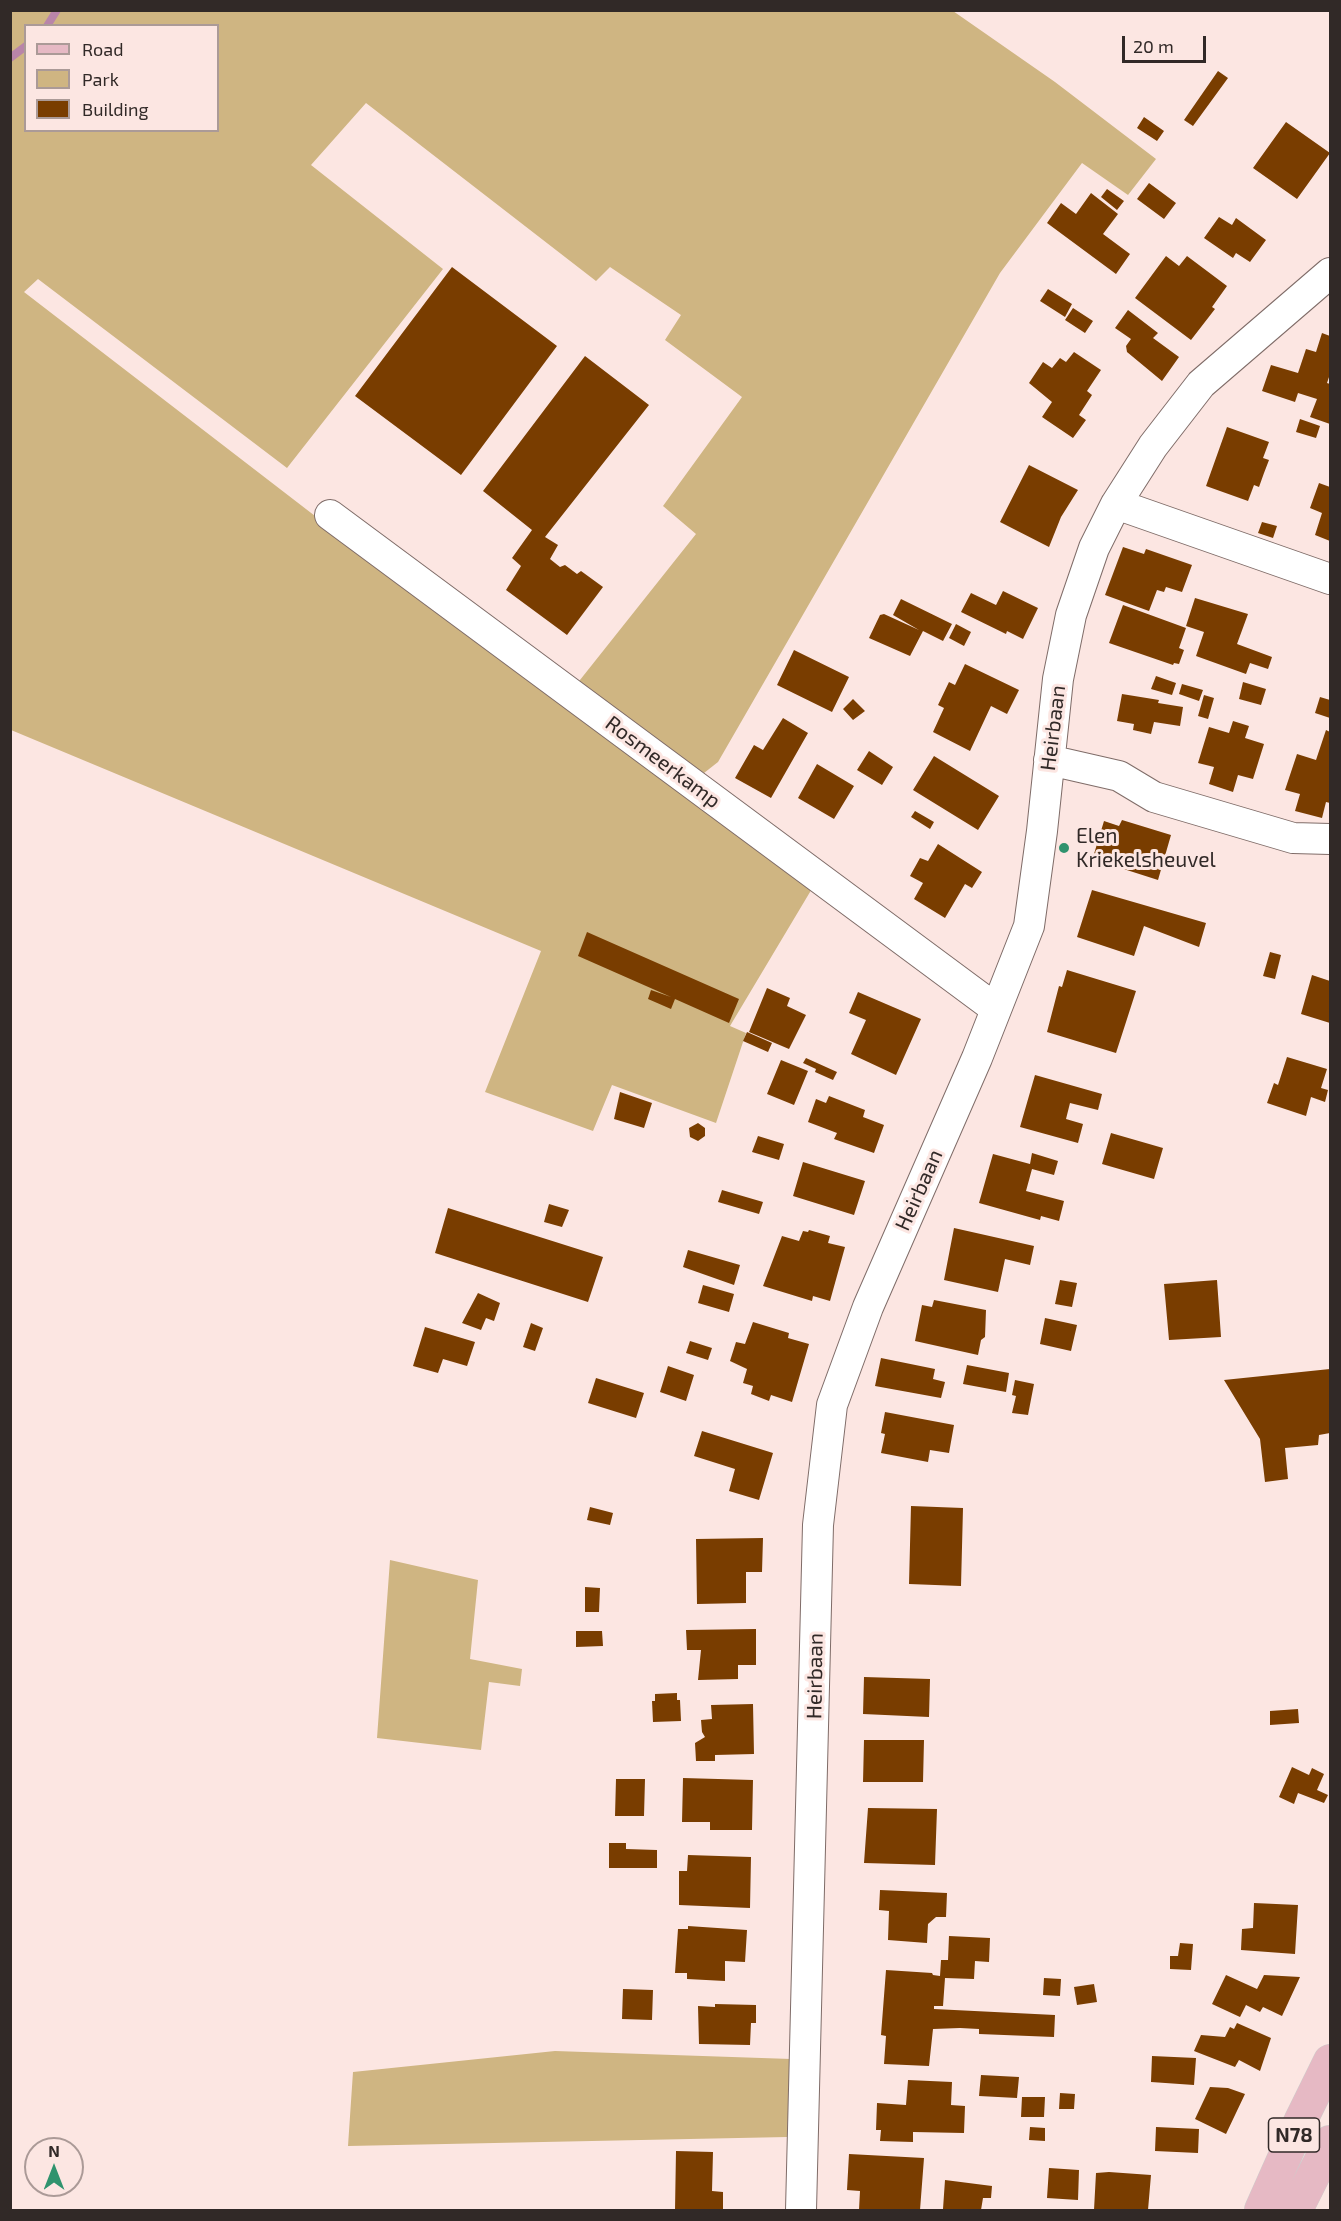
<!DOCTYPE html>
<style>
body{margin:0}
#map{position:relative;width:1341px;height:2221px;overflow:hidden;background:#fce6e2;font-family:"Exo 2",sans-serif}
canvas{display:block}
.frame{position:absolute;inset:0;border:12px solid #312927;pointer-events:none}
.legend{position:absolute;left:24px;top:24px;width:195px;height:108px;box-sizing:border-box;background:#fce6e2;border:2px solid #ab9a97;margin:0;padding:8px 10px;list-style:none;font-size:18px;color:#312927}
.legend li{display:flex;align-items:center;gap:12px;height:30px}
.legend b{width:30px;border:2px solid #ab9a97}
.north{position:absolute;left:24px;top:2137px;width:60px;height:60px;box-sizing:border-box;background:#fce6e2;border:2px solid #ab9a97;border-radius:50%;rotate:0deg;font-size:16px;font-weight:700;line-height:24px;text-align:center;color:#312927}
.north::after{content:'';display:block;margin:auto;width:21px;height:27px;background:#30936e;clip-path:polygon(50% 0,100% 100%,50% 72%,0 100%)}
.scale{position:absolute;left:1122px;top:36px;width:84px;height:27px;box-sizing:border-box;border:3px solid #312927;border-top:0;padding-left:8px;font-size:18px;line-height:21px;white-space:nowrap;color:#312927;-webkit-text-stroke:4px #fce6e2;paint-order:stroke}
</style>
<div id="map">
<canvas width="1341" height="2221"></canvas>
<div class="frame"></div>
<ul class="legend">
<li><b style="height:8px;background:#e6b9c4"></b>Road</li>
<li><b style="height:16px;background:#cfb582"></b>Park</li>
<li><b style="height:16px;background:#793d00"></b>Building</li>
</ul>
<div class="north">N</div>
<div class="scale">20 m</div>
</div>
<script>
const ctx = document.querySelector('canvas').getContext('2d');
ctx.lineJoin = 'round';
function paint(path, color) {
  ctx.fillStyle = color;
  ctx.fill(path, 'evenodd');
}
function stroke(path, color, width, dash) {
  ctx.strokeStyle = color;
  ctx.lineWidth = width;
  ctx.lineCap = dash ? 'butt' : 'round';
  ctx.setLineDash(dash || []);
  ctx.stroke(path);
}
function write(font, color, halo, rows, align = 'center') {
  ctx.font = font + ' "Exo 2",sans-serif';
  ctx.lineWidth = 6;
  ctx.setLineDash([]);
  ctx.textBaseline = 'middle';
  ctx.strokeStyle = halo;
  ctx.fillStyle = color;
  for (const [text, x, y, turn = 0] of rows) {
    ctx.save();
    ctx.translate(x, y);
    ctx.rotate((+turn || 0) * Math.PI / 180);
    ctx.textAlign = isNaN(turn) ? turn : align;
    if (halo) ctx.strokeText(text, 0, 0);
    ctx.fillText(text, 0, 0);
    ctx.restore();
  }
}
paint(new Path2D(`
 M 10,11 L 953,11 L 1055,82 L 1156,159 L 1128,195 L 1082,163 L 1000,273 L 718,762 L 704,773 L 576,685 L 696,534 L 663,506 L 742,397 L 665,340 L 681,315 L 610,267 L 596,281 L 366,103 L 311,165 L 443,269 L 287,468 L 38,279 L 24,292 L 367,556 L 813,887 L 730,1026 L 746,1033 L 716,1123 L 612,1085 L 593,1131 L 485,1092 L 541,951 L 11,730 ZM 26,26 L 218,26 L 218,130 L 26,130 Z
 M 390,1560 L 478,1580 L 470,1659 L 522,1669 L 520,1686 L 489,1682 L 481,1750 L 377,1738 Z
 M 555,2051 L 791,2059 L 787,2137 L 348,2146 L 353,2072 Z`), '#cfb582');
stroke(new Path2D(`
 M 47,26 L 57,10
 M 10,58 L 26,46`), '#b985a9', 8);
paint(new Path2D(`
 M 1218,71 L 1228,78 L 1193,126 L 1184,120 Z
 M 1144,117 L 1164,131 L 1157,141 L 1137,128 Z
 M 1286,122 L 1330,153 L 1297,199 L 1253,168 Z
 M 1149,183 L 1176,203 L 1164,219 L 1137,199 Z
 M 1107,189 L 1124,201 L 1117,210 L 1101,197 Z
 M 1091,193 L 1118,214 L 1103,234 L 1130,254 L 1116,274 L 1047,223 L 1061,203 L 1076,214 Z
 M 1219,217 L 1232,225 L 1236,218 L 1266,240 L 1250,262 L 1236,253 L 1233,258 L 1204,238 Z
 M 1166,256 L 1179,266 L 1187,256 L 1227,286 L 1212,307 L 1215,309 L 1191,340 L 1135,298 Z
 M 452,267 L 557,346 L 461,475 L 355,396 Z
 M 1048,289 L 1072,304 L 1065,317 L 1040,301 Z
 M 1073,308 L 1093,321 L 1085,333 L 1065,320 Z
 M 1128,310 L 1158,333 L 1153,338 L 1179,357 L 1162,381 L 1127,352 L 1126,346 L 1131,339 L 1115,328 Z
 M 1322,333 L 1330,336 L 1330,374 L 1327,383 L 1330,384 L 1330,424 L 1310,417 L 1317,399 L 1298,393 L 1295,402 L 1262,391 L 1271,365 L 1298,373 L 1306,349 L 1316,352 Z
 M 1074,352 L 1101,370 L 1087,391 L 1092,395 L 1079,415 L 1086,420 L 1073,438 L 1042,417 L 1052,402 L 1029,383 L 1043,362 L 1052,368 L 1060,358 L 1066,362 Z
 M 585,356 L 649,405 L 545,537 L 558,545 L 550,559 L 560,567 L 565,565 L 577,574 L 581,571 L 603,587 L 567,635 L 506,590 L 521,566 L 512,558 L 532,530 L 483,491 Z
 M 1300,419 L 1320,426 L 1316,438 L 1296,432 Z
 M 1227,427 L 1269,442 L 1263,458 L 1269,460 L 1264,473 L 1259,487 L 1254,485 L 1248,501 L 1206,486 Z
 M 1029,465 L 1078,490 L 1061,517 L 1049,547 L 1000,522 Z
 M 1319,483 L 1330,487 L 1330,541 L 1315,535 L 1322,513 L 1310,508 Z
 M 1262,522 L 1277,526 L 1273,538 L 1258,533 Z
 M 1123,547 L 1144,554 L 1146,549 L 1192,565 L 1182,592 L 1166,587 L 1164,592 L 1157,590 L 1149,611 L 1105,595 Z
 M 1003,591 L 1038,608 L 1023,639 L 1007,631 L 1006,634 L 961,612 L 971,593 L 996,605 Z
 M 1195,598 L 1248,614 L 1237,644 L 1272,657 L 1268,669 L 1250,663 L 1246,674 L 1196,656 L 1204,632 L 1186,626 Z
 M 901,599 L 952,624 L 943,641 L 923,631 L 910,656 L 869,638 L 880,615 L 884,614 L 919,630 L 893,615 Z
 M 1123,605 L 1186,628 L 1179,648 L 1184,650 L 1179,664 L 1174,663 L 1173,665 L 1109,643 Z
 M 956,624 L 971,632 L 964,646 L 949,638 Z
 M 794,650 L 849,677 L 832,712 L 777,685 Z
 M 965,664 L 1019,690 L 1007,714 L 991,706 L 970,751 L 933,732 L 944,708 L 938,705 L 949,682 L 955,685 Z
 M 1156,676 L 1176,683 L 1172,695 L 1151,689 Z
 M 1243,682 L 1266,689 L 1261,705 L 1239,699 Z
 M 1182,684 L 1203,690 L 1199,701 L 1179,694 Z
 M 1122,694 L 1159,700 L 1158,703 L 1183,707 L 1180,726 L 1154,722 L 1151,734 L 1133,730 L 1134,724 L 1117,721 Z
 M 1204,695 L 1214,698 L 1208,719 L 1198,716 Z
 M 1320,697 L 1330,700 L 1330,718 L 1315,713 Z
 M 853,699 L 865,711 L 853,720 L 843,709 Z
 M 783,718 L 808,733 L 771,798 L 735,778 L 754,745 L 763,750 Z
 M 1233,721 L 1249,726 L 1245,738 L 1264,744 L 1253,779 L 1238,775 L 1233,792 L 1209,784 L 1214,767 L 1198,763 L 1209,727 L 1229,733 Z
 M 1326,730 L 1330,732 L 1330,803 L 1326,802 L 1322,818 L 1295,811 L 1300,794 L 1285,790 L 1297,754 L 1316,760 Z
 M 869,751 L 893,767 L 882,785 L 857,770 Z
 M 934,756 L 999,796 L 978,830 L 913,790 Z
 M 817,764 L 854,786 L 834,819 L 798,798 Z
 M 915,811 L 934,822 L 930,829 L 911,817 Z
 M 1122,820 L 1171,835 L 1158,880 L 1108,864 L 1110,859 L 1094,854 L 1104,821 L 1119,826 Z
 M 938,844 L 982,872 L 972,888 L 965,884 L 945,918 L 914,899 L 923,883 L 910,876 L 920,858 L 928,861 Z
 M 1092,890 L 1206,923 L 1199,947 L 1144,926 L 1134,956 L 1077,937 Z
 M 587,932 L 739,999 L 729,1023 L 675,999 L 671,1009 L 648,999 L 651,990 L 671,997 L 578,956 Z
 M 1270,952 L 1281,955 L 1275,979 L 1263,976 Z
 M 1067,970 L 1136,991 L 1116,1053 L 1047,1032 L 1059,986 L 1062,987 Z
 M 1312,975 L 1330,981 L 1330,1023 L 1301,1014 Z
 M 767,988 L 790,998 L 787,1006 L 806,1015 L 789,1049 L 749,1032 Z
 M 858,992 L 921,1019 L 896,1075 L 851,1054 L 866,1020 L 849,1013 Z
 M 747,1032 L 772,1043 L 768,1052 L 743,1041 Z
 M 1287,1057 L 1327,1069 L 1321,1088 L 1328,1090 L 1325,1102 L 1311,1097 L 1306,1116 L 1267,1103 L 1274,1083 L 1278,1085 Z
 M 806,1058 L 837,1072 L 833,1080 L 815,1072 L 816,1069 L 803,1063 Z
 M 781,1060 L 808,1071 L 794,1105 L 767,1094 Z
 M 1035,1075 L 1102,1094 L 1098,1110 L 1070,1103 L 1066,1119 L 1083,1124 L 1078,1143 L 1020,1127 Z
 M 620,1092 L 652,1103 L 644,1128 L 614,1119 Z
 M 829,1096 L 865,1110 L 863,1117 L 884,1125 L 874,1153 L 834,1139 L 837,1133 L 808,1122 L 816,1099 L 826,1103 Z
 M 698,1123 L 705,1128 L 705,1136 L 698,1141 L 690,1137 L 689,1128 Z
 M 1111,1133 L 1163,1148 L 1154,1179 L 1102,1164 Z
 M 758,1136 L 784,1144 L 779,1160 L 752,1152 Z
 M 1032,1153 L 1058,1161 L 1054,1175 L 1032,1169 L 1026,1191 L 1064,1201 L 1059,1221 L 1041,1216 L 1040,1220 L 979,1203 L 993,1154 L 1030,1164 Z
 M 803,1162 L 865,1181 L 854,1215 L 793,1196 Z
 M 722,1190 L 763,1202 L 759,1214 L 718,1202 Z
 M 549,1204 L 569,1210 L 562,1227 L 544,1222 Z
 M 448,1208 L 603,1257 L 588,1302 L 435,1253 Z
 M 954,1228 L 1034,1246 L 1030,1265 L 1005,1259 L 998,1292 L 944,1280 Z
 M 809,1230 L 830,1236 L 828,1243 L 845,1247 L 830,1301 L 813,1296 L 812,1301 L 763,1286 L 782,1236 L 799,1241 L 803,1231 L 808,1232 Z
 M 688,1250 L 740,1265 L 734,1285 L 683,1267 Z
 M 1060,1280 L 1077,1283 L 1072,1307 L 1055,1304 Z
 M 1217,1280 L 1221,1337 L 1169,1340 L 1164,1284 Z
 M 703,1285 L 734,1294 L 729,1312 L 698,1303 Z
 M 478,1293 L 500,1303 L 494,1321 L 486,1318 L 481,1330 L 462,1323 Z
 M 934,1300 L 986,1310 L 985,1337 L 981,1340 L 978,1355 L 915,1341 L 922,1305 L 932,1307 Z
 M 1045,1318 L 1077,1325 L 1071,1351 L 1040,1344 Z
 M 753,1322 L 789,1333 L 788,1338 L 809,1344 L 792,1402 L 771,1395 L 769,1401 L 751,1394 L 753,1386 L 743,1383 L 747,1369 L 730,1361 L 736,1342 L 745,1344 Z
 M 531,1323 L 543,1328 L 535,1351 L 523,1347 Z
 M 425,1327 L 475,1342 L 467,1366 L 443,1359 L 438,1373 L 413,1366 Z
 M 690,1341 L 712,1348 L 708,1360 L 686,1353 Z
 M 881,1358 L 935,1369 L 933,1379 L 945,1382 L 941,1398 L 875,1386 Z
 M 967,1365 L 1009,1373 L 1006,1392 L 963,1384 Z
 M 668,1366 L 694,1375 L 686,1401 L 660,1392 Z
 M 1330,1369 L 1330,1433 L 1319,1435 L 1318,1445 L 1285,1448 L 1288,1479 L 1265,1482 L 1260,1439 L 1224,1380 Z
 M 596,1378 L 644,1393 L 636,1418 L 588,1403 Z
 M 1015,1380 L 1034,1384 L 1028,1415 L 1012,1413 L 1016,1396 L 1012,1395 Z
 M 885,1412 L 954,1425 L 949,1453 L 930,1450 L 928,1462 L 881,1453 L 885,1434 L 881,1433 Z
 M 702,1431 L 773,1453 L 759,1500 L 729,1491 L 735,1469 L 694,1456 Z
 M 911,1506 L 963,1508 L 961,1586 L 909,1584 Z
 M 590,1507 L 613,1513 L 610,1525 L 587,1520 Z
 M 763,1538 L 762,1572 L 746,1572 L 746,1603 L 697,1604 L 696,1539 Z
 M 585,1587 L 600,1588 L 599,1612 L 585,1612 Z
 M 756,1629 L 756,1665 L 738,1665 L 738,1679 L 698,1680 L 701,1650 L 687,1650 L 686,1630 Z
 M 576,1631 L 602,1631 L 603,1646 L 576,1647 Z
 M 864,1677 L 930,1679 L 929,1717 L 863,1714 Z
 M 677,1693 L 677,1700 L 680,1700 L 681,1721 L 653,1722 L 652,1701 L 655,1701 L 655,1694 Z
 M 753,1704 L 754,1754 L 715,1755 L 715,1761 L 696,1761 L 695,1743 L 705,1737 L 702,1732 L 701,1720 L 712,1719 L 711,1705 Z
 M 1298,1709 L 1299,1723 L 1270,1725 L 1270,1711 Z
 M 864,1740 L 924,1740 L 923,1782 L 863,1782 Z
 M 1292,1767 L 1309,1775 L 1312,1768 L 1324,1774 L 1317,1790 L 1328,1795 L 1324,1803 L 1298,1793 L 1294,1804 L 1279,1797 Z
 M 683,1778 L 753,1780 L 752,1830 L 710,1830 L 710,1822 L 682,1822 Z
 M 616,1779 L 645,1779 L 644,1816 L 615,1816 Z
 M 868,1808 L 937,1809 L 935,1865 L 864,1863 Z
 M 609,1843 L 626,1843 L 626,1849 L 657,1850 L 657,1868 L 609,1868 Z
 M 688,1855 L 751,1857 L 750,1908 L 679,1905 L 679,1871 L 687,1871 Z
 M 880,1890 L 947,1893 L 946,1917 L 936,1917 L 928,1924 L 927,1943 L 888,1940 L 889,1911 L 879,1910 Z
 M 1254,1903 L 1298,1905 L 1295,1954 L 1241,1950 L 1242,1929 L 1253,1928 Z
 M 688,1926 L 747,1930 L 745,1962 L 725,1961 L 725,1981 L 687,1979 L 687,1973 L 675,1973 L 678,1929 L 688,1929 Z
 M 949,1936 L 990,1938 L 989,1962 L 975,1961 L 974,1979 L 945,1978 L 943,2006 L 934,2006 L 934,2009 L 1055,2015 L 1054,2037 L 979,2034 L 979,2029 L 960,2028 L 933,2029 L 929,2066 L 884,2064 L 886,2036 L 881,2035 L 886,1970 L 932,1973 L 933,1975 L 940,1976 L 941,1960 L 948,1960 Z
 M 1180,1943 L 1193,1944 L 1191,1970 L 1170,1969 L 1170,1956 L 1178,1956 Z
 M 1226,1975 L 1257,1989 L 1264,1975 L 1300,1977 L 1282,2016 L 1263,2007 L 1260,2012 L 1246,2005 L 1240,2017 L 1212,2004 Z
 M 1044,1978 L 1061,1979 L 1060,1996 L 1043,1995 Z
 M 1094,1984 L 1097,2002 L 1077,2005 L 1074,1987 Z
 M 623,1989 L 653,1990 L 652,2020 L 622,2019 Z
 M 715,2004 L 756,2005 L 756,2023 L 751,2023 L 750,2045 L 699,2044 L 698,2006 L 715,2007 Z
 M 1237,2023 L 1271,2038 L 1260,2071 L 1239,2060 L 1235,2067 L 1194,2051 L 1201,2035 L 1225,2037 L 1230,2027 L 1234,2029 Z
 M 1152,2056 L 1196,2058 L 1194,2085 L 1151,2082 Z
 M 981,2075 L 1019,2077 L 1017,2098 L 979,2096 Z
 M 908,2080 L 952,2082 L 951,2105 L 965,2106 L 964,2133 L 913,2132 L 913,2142 L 880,2141 L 881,2130 L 876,2130 L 877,2103 L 906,2105 Z
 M 1210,2087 L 1228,2088 L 1245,2094 L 1226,2134 L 1195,2119 Z
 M 1060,2093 L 1075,2094 L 1074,2109 L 1059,2109 Z
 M 1022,2097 L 1045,2097 L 1044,2117 L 1021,2117 Z
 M 1030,2127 L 1045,2128 L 1045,2141 L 1029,2140 Z
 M 1156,2127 L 1199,2129 L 1198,2153 L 1155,2151 Z
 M 676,2151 L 713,2152 L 712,2191 L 723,2192 L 723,2210 L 675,2210 Z
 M 849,2154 L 924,2158 L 920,2210 L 859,2210 L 860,2191 L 847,2190 Z
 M 1049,2168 L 1079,2170 L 1078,2200 L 1047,2198 Z
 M 1109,2172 L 1151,2175 L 1148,2210 L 1094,2210 L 1096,2173 Z
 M 945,2180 L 992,2186 L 991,2198 L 983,2198 L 981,2210 L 943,2209 Z`), '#793d00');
const street = new Path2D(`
 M 1116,504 L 1330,579
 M 330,515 L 996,1009
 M 1049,760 L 1119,776 L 1154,797 L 1293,838 L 1330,839
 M 801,2210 L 818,1525 L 832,1405 L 868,1307 L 977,1058 L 1029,926 L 1042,831 L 1058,679 L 1071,615 L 1094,548 L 1116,504 L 1153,446 L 1201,384 L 1330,273`);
const primary = new Path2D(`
 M 1261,2210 L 1301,2120 L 1330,2061
 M 1296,2210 L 1330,2142`);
stroke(street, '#7f6c68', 32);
stroke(primary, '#cecccb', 34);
stroke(street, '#fff', 30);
stroke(primary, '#e6b9c4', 33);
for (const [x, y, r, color] of [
 [1064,848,6,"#30936e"]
]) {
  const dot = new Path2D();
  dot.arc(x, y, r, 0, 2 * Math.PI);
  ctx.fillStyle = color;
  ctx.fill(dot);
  stroke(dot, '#fce6e2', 2);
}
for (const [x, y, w] of [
 [1294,2135,51]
]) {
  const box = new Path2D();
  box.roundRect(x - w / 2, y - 17, w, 34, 4.5);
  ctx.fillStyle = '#fce6e2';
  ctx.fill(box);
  stroke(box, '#312927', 1.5);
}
write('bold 20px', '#312927', null, [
 ["N78",1294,2135]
]);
write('21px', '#312927', '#fce6e2', [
 ["Heirbaan",1053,728,-83],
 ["Rosmeerkamp",663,762,37],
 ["Heirbaan",919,1190,-66],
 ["Heirbaan",815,1676,-89]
]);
write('21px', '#312927', '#fce6e2', [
 ["Elen",1076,836],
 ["Kriekelsheuvel",1076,860]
], 'left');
</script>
